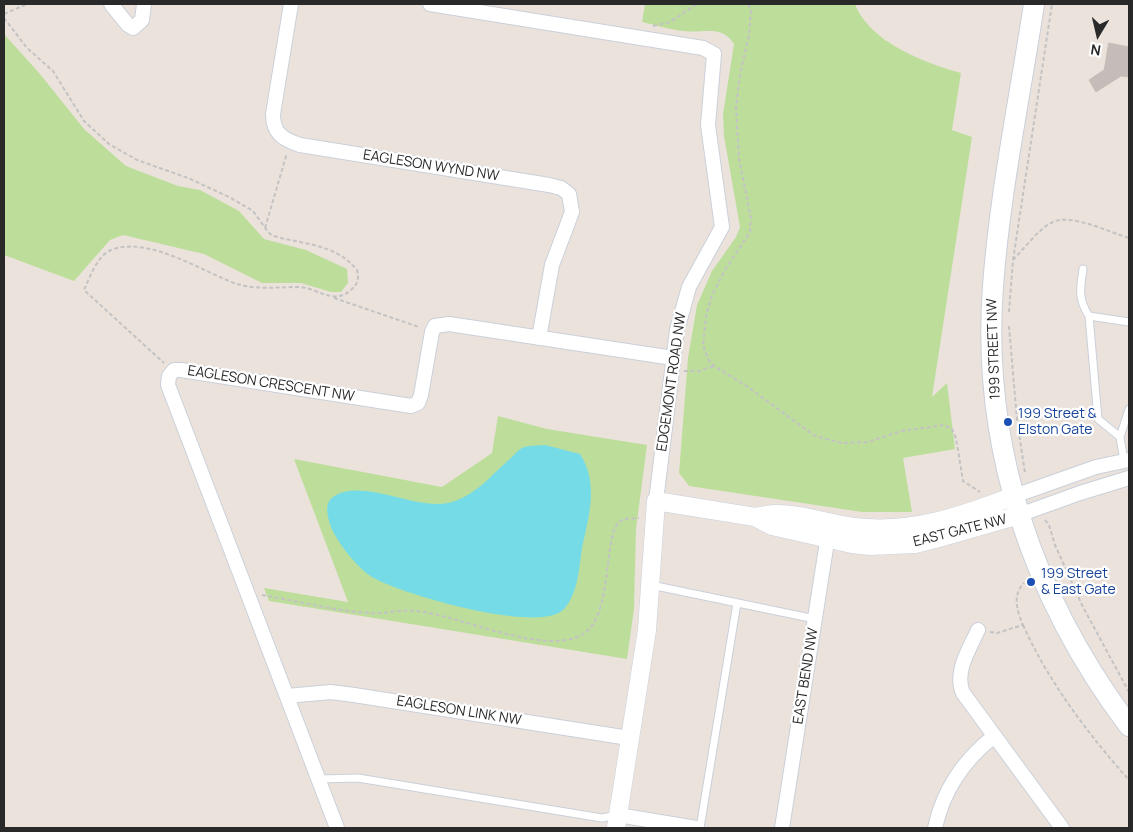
<!DOCTYPE html>
<style>
body{margin:0}
#map{position:relative;width:1133px;height:832px;overflow:hidden;background:#ebe2dc;font-family:Manrope,sans-serif}
canvas{display:block}
.frame{position:absolute;inset:0;border:5px solid #292929;pointer-events:none}
.north{position:absolute;left:1073px;top:10px;width:50px;height:50px;-webkit-text-stroke:4px #fff;paint-order:stroke;rotate:189deg;font-size:14px;font-weight:700;line-height:20px;text-align:center;color:#292929}
.north::after{content:'';display:block;margin:auto;width:18px;height:22px;background:#292929;clip-path:polygon(50% 0,100% 100%,50% 72%,0 100%)}
</style>
<div id="map">
<canvas width="1133" height="832"></canvas>
<div class="frame"></div>
<div class="north">N</div>
</div>
<script>
const ctx = document.querySelector('canvas').getContext('2d');
ctx.lineJoin = 'round';
function paint(path, color) {
  ctx.fillStyle = color;
  ctx.fill(path, 'evenodd');
}
function stroke(path, color, width, dash) {
  ctx.strokeStyle = color;
  ctx.lineWidth = width;
  ctx.lineCap = dash ? 'butt' : 'round';
  ctx.setLineDash(dash || []);
  ctx.stroke(path);
}
function write(font, color, halo, rows, align = 'center') {
  ctx.font = font + ' Manrope,sans-serif';
  ctx.lineWidth = 4.5;
  ctx.setLineDash([]);
  ctx.textBaseline = 'middle';
  ctx.strokeStyle = halo;
  ctx.fillStyle = color;
  for (const [text, x, y, turn = 0] of rows) {
    ctx.save();
    ctx.translate(x, y);
    ctx.rotate((+turn || 0) * Math.PI / 180);
    ctx.textAlign = isNaN(turn) ? turn : align;
    if (halo) ctx.strokeText(text, 0, 0);
    ctx.fillText(text, 0, 0);
    ctx.restore();
  }
}
paint(new Path2D(`
 M 645,4 L 855,4 C 869,42 925,63 961,73 L 952,130 L 972,137 L 932,397 L 947,383 L 955,449 L 903,458 L 912,512 L 862,512 L 689,486 L 679,473 L 688,358 L 697,305 L 712,271 L 736,237 L 740,227 L 724,136 L 723,114 L 734,44 C 721,24 704,34 684,31 C 670,30 656,25 642,22 Z
 M 4,34 L 40,74 L 84,129 L 126,166 L 178,186 L 200,190 L 239,211 L 264,239 L 306,250 L 347,269 L 348,283 L 341,292 L 331,292 L 301,283 L 262,283 L 204,254 L 123,235 L 110,240 L 74,281 L 4,255 Z
 M 498,416 L 547,429 L 647,445 L 636,529 L 634,609 L 627,659 L 269,601 L 264,588 L 348,602 L 294,459 L 442,487 L 492,453 Z`), '#bdde9b');
paint(new Path2D(`
 M 545,445 L 580,454 C 599,483 589,516 582,548 C 579,568 578,594 564,609 C 541,635 400,594 372,577 C 357,568 333,538 329,521 C 327,513 325,502 333,497 C 361,477 415,510 448,503 C 475,497 491,475 511,458 C 514,455 518,450 522,448 C 528,445 538,446 545,445 Z`), '#75dbe7');
const building = new Path2D(`
 M 1109,43 L 1129,47 L 1129,77 L 1121,76 L 1096,92 L 1089,80 L 1104,70 Z`);
paint(building, '#c3bcb8');
stroke(building, '#c6bdb6', 1);
const service = new Path2D(`
 M 1083,269 C 1080,288 1078,300 1089,316
 M 1120,437 L 1098,419 L 1089,316 L 1129,322
 M 1124,461 L 1120,437 L 1129,409
 M 651,585 L 815,619
 M 318,779 L 358,778 L 602,818 L 617,815
 M 700,828 L 737,603`);
const minor = new Path2D(`
 M 111,4 L 128,25 L 133,28 L 142,20 L 144,4
 M 291,4 L 273,114 C 273,133 282,139 300,145 L 549,185 L 561,188 L 569,194 L 572,212 L 552,265 L 539,338
 M 430,4 L 703,48 L 714,54 L 708,125 L 722,227 L 689,287 L 677,330 L 656,501
 M 1014,496 L 1096,467 L 1129,460
 M 1019,515 L 1080,493 L 1129,478
 M 978,630 C 969,650 954,672 963,693 L 1062,828
 M 287,696 L 331,692 L 354,695 L 629,738
 M 618,815 L 696,828
 M 337,828 L 168,385 L 169,376 L 174,370 L 181,370 L 411,406 L 418,403 L 421,395 L 432,332 L 435,326 L 449,324 L 673,358
 M 782,828 L 829,529
 M 935,828 C 943,791 964,760 993,737`);
const tertiary = new Path2D(`
 M 755,517 C 761,516 768,514 774,514 C 799,513 829,524 854,527 C 911,534 962,516 1014,496
 M 616,828 L 647,630 L 656,501 L 755,517 L 772,526 L 852,544 L 870,546 L 915,544 L 935,539 L 1019,515`);
const secondary = new Path2D(`
 M 1034,4 C 1020,97 1000,191 993,286 C 981,447 1033,598 1129,726`);
stroke(service, '#cad0da', 9);
stroke(minor, '#cad0da', 16);
stroke(tertiary, '#cad0da', 19);
stroke(secondary, '#cad0da', 22);
stroke(new Path2D(`
 M 748,4 L 751,11 L 749,35 L 740,74 L 736,107 L 739,159 L 751,218 L 750,232 L 725,270 L 712,295 L 706,317 L 703,345 L 708,359 L 714,366 L 745,385 L 815,436 L 842,443 L 868,442 L 901,431 L 944,425 L 952,429 L 956,438 L 963,481 L 980,492
 M 4,14 L 27,4
 M 4,18 L 27,48 L 53,71 L 84,121 L 109,144 L 137,160 L 188,178 L 229,197 L 253,211 L 269,233 L 274,236 C 304,245 335,243 357,270 C 359,279 358,284 351,290 C 333,306 317,287 298,287 C 278,287 257,290 237,284 C 204,273 149,235 111,250 C 97,256 90,277 84,290 L 164,363
 M 653,26 L 670,22 L 697,4
 M 265,228 L 287,153
 M 1013,260 C 1025,248 1038,229 1053,222 C 1071,213 1111,233 1129,238
 M 334,298 L 419,327
 M 1009,312 L 1013,260 L 1052,4
 M 1009,326 L 1017,420 L 1025,473
 M 684,371 L 699,371 L 714,366
 M 1045,520 L 1049,525 L 1055,545 L 1083,607 L 1129,692
 M 262,595 C 297,601 335,611 371,613 C 386,614 401,609 416,611 C 457,614 551,660 586,632 C 609,614 605,555 615,527 L 623,519 L 639,518
 M 1023,625 C 1048,681 1088,734 1129,780
 M 990,632 L 997,633 L 1023,625 C 1017,611 1012,595 1024,583`), '#c3c3c3', 2, [4, 2.5]);
stroke(service, '#fff', 7);
stroke(minor, '#fff', 14);
stroke(tertiary, '#fff', 18);
stroke(secondary, '#fff', 20);
for (const [x, y, r, color] of [
 [1008,422,5,"#1a4fb4"],
 [1031,582,5,"#1a4fb4"]
]) {
  const dot = new Path2D();
  dot.arc(x, y, r, 0, 2 * Math.PI);
  ctx.fillStyle = color;
  ctx.fill(dot);
  stroke(dot, '#fff', 2);
}
write('14px', '#292929', '#fff', [
 ["EAGLESON WYND NW",431,166,9],
 ["199 STREET NW",994,349,-92],
 ["EDGEMONT ROAD NW",672,382,-82],
 ["EAGLESON CRESCENT NW",271,384,9],
 ["EAST GATE NW",960,531,-14],
 ["EAST BEND NW",806,676,-81],
 ["EAGLESON LINK NW",459,711,9]
]);
write('14px', '#164399', '#fff', [
 ["199 Street &",1018,414],
 ["Elston Gate",1018,430],
 ["199 Street",1041,574],
 ["& East Gate",1041,590]
], 'left');
</script>
